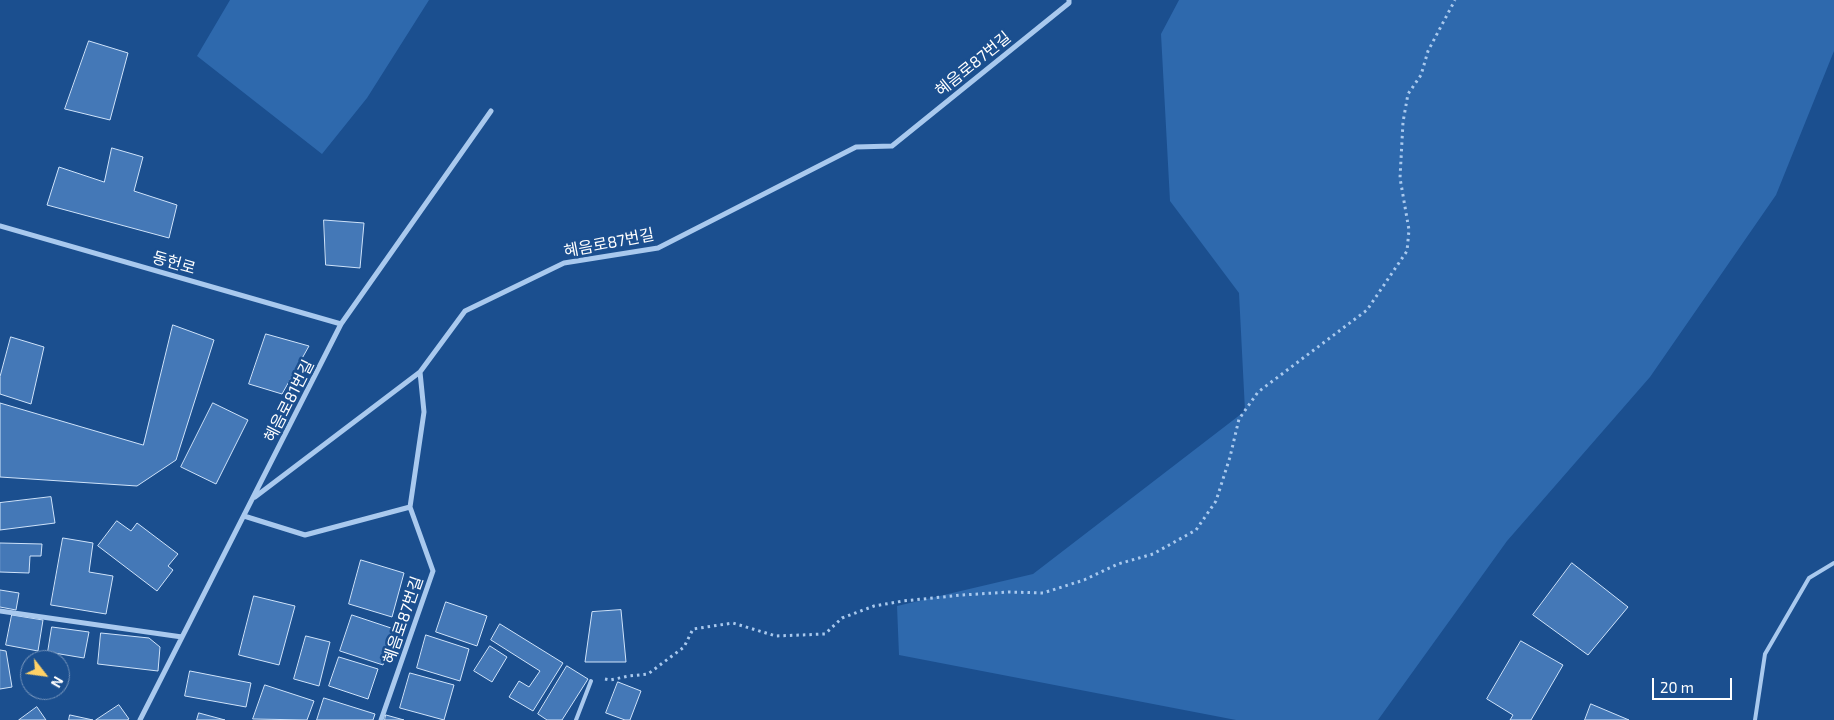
<!DOCTYPE html>
<meta charset="utf-8">
<style>
body{margin:0}
#map{position:relative;width:1834px;height:720px;overflow:hidden;background:#1b4f8f;font-family:"Exo 2",sans-serif}
canvas{display:block}
.north{position:absolute;left:20px;top:650px;width:50px;height:50px;box-sizing:border-box;background:#1b4f8f;border:1px solid #7695bc;border-radius:50%;rotate:120deg;font-size:14px;font-weight:700;line-height:20px;text-align:center;color:#fff}
.north::after{content:'';display:block;margin:auto;width:18px;height:22px;background:#ffd166;clip-path:polygon(50% 0,100% 100%,50% 72%,0 100%)}
.scale{position:absolute;left:1652px;top:678px;width:80px;height:22px;box-sizing:border-box;border:2px solid #fff;border-top:0;padding-left:6px;font-size:15px;line-height:18px;white-space:nowrap;color:#fff;-webkit-text-stroke:4px #1b4f8f;paint-order:stroke}
</style>
<div id="map">
<canvas width="1834" height="720"></canvas>
<div class="north">N</div>
<div class="scale">20 m</div>
</div>
<script>
const ctx = document.querySelector('canvas').getContext('2d');
ctx.lineJoin = 'round';
function paint(path, color) {
  ctx.fillStyle = color;
  ctx.fill(path, 'evenodd');
}
function stroke(path, color, width, dash) {
  ctx.strokeStyle = color;
  ctx.lineWidth = width;
  ctx.lineCap = dash ? 'butt' : 'round';
  ctx.setLineDash(dash || []);
  ctx.stroke(path);
}
function write(font, color, halo, rows, align = 'center') {
  ctx.font = font + ' "Exo 2","Noto Sans KR",sans-serif';
  ctx.lineWidth = 5;
  ctx.setLineDash([]);
  ctx.textBaseline = 'middle';
  ctx.strokeStyle = halo;
  ctx.fillStyle = color;
  for (const [text, x, y, turn = 0] of rows) {
    ctx.save();
    ctx.translate(x, y);
    ctx.rotate((+turn || 0) * Math.PI / 180);
    ctx.textAlign = isNaN(turn) ? turn : align;
    if (halo) ctx.strokeText(text, 0, 0);
    ctx.fillText(text, 0, 0);
    ctx.restore();
  }
}
paint(new Path2D(`
 M 230,0 L 429,0 L 367,98 L 322,154 L 197,56 Z
 M 1179,0 L 1834,0 L 1834,51 L 1776,195 L 1650,377 L 1507,541 L 1378,720 L 1236,720 L 899,655 L 897,606 L 1033,574 L 1245,411 L 1239,293 L 1170,201 L 1161,34 Z`), '#2e69ad');
const building = new Path2D(`
 M 89,41 L 128,53 L 110,120 L 65,109 Z
 M 112,148 L 143,157 L 134,191 L 177,205 L 169,238 L 47,205 L 59,167 L 104,182 Z
 M 324,220 L 364,223 L 360,268 L 326,265 Z
 M 173,325 L 214,340 L 176,460 L 137,486 L 0,477 L 0,403 L 143,445 Z
 M 266,334 L 309,346 L 282,394 L 249,384 Z
 M 11,337 L 44,347 L 31,404 L 0,394 L 0,377 Z
 M 213,403 L 248,420 L 216,484 L 181,467 Z
 M 51,497 L 55,523 L 0,530 L 0,503 Z
 M 117,521 L 131,531 L 137,523 L 178,554 L 168,566 L 173,570 L 157,591 L 98,546 Z
 M 63,538 L 93,543 L 89,572 L 113,576 L 106,614 L 51,605 Z
 M 0,543 L 42,544 L 41,556 L 30,556 L 29,573 L 0,572 Z
 M 361,560 L 404,573 L 392,617 L 349,604 Z
 M 1572,563 L 1628,607 L 1588,655 L 1533,615 Z
 M 0,590 L 19,593 L 16,610 L 0,607 Z
 M 254,596 L 295,606 L 279,665 L 239,655 Z
 M 446,602 L 487,616 L 477,646 L 436,632 Z
 M 621,610 L 626,662 L 585,662 L 592,612 Z
 M 12,615 L 43,620 L 38,651 L 6,645 Z
 M 352,615 L 394,629 L 383,665 L 340,651 Z
 M 500,624 L 563,663 L 533,711 L 509,697 L 519,681 L 529,687 L 540,671 L 491,640 Z
 M 52,627 L 89,632 L 84,658 L 48,652 Z
 M 101,633 L 149,638 L 160,647 L 158,671 L 98,664 Z
 M 426,635 L 469,649 L 460,681 L 417,668 Z
 M 306,636 L 330,642 L 319,686 L 294,679 Z
 M 1521,641 L 1563,665 L 1531,720 L 1510,720 L 1513,715 L 1487,699 Z
 M 490,646 L 507,657 L 492,682 L 474,671 Z
 M 0,650 L 6,651 L 12,687 L 0,689 Z
 M 339,657 L 378,669 L 368,699 L 329,686 Z
 M 567,666 L 588,679 L 562,720 L 547,720 L 538,714 Z
 M 190,671 L 251,683 L 246,707 L 185,696 Z
 M 410,673 L 454,685 L 444,720 L 400,708 Z
 M 618,682 L 641,691 L 630,720 L 625,720 L 606,713 Z
 M 265,685 L 314,701 L 307,720 L 253,719 Z
 M 324,698 L 375,714 L 373,720 L 317,720 Z
 M 1591,704 L 1629,720 L 1585,720 Z
 M 119,705 L 129,719 L 127,720 L 96,720 Z
 M 37,707 L 46,720 L 19,720 Z
 M 199,713 L 225,720 L 197,720 Z
 M 70,715 L 93,720 L 69,720 Z
 M 386,715 L 404,720 L 385,720 Z`);
paint(building, '#4478b7');
stroke(building, '#cfe3fa', 1);
stroke(new Path2D(`
 M 605,679 L 610,680 L 629,676 L 648,674 L 684,647 L 693,629 L 733,623 L 776,636 L 825,634 L 842,618 L 874,606 L 903,601 L 962,595 L 1009,592 L 1043,593 L 1084,580 L 1118,564 L 1153,554 L 1196,530 L 1216,501 L 1230,457 L 1239,419 L 1258,392 L 1367,310 L 1407,251 L 1409,230 L 1400,178 L 1403,122 L 1408,94 L 1421,75 L 1428,51 L 1455,0`), '#a9c9ee', 3, [2.5, 4]);
stroke(new Path2D(`
 M 576,720 L 591,681
 M 1755,720 L 1765,654 L 1809,578 L 1834,563`), '#a9c9ee', 4);
stroke(new Path2D(`
 M 0,226 L 341,324
 M 255,497 L 420,372
 M 244,516 L 305,535 L 410,507
 M 0,611 L 182,637
 M 140,720 L 341,324 L 491,111
 M 381,720 L 433,571 L 410,507 L 424,412 L 420,372 L 465,311 L 564,263 L 658,248 L 856,147 L 892,146 L 1069,3 L 1069,0`), '#a9c9ee', 5);
write('16px', '#fff', '#1b4f8f', [
 ["혜음로87번길",973,64,-39],
 ["혜음로87번길",609,243,-11],
 ["동헌로",174,263,16],
 ["혜음로81번길",289,401,-63],
 ["혜음로87번길",403,620,-71]
]);
</script>
